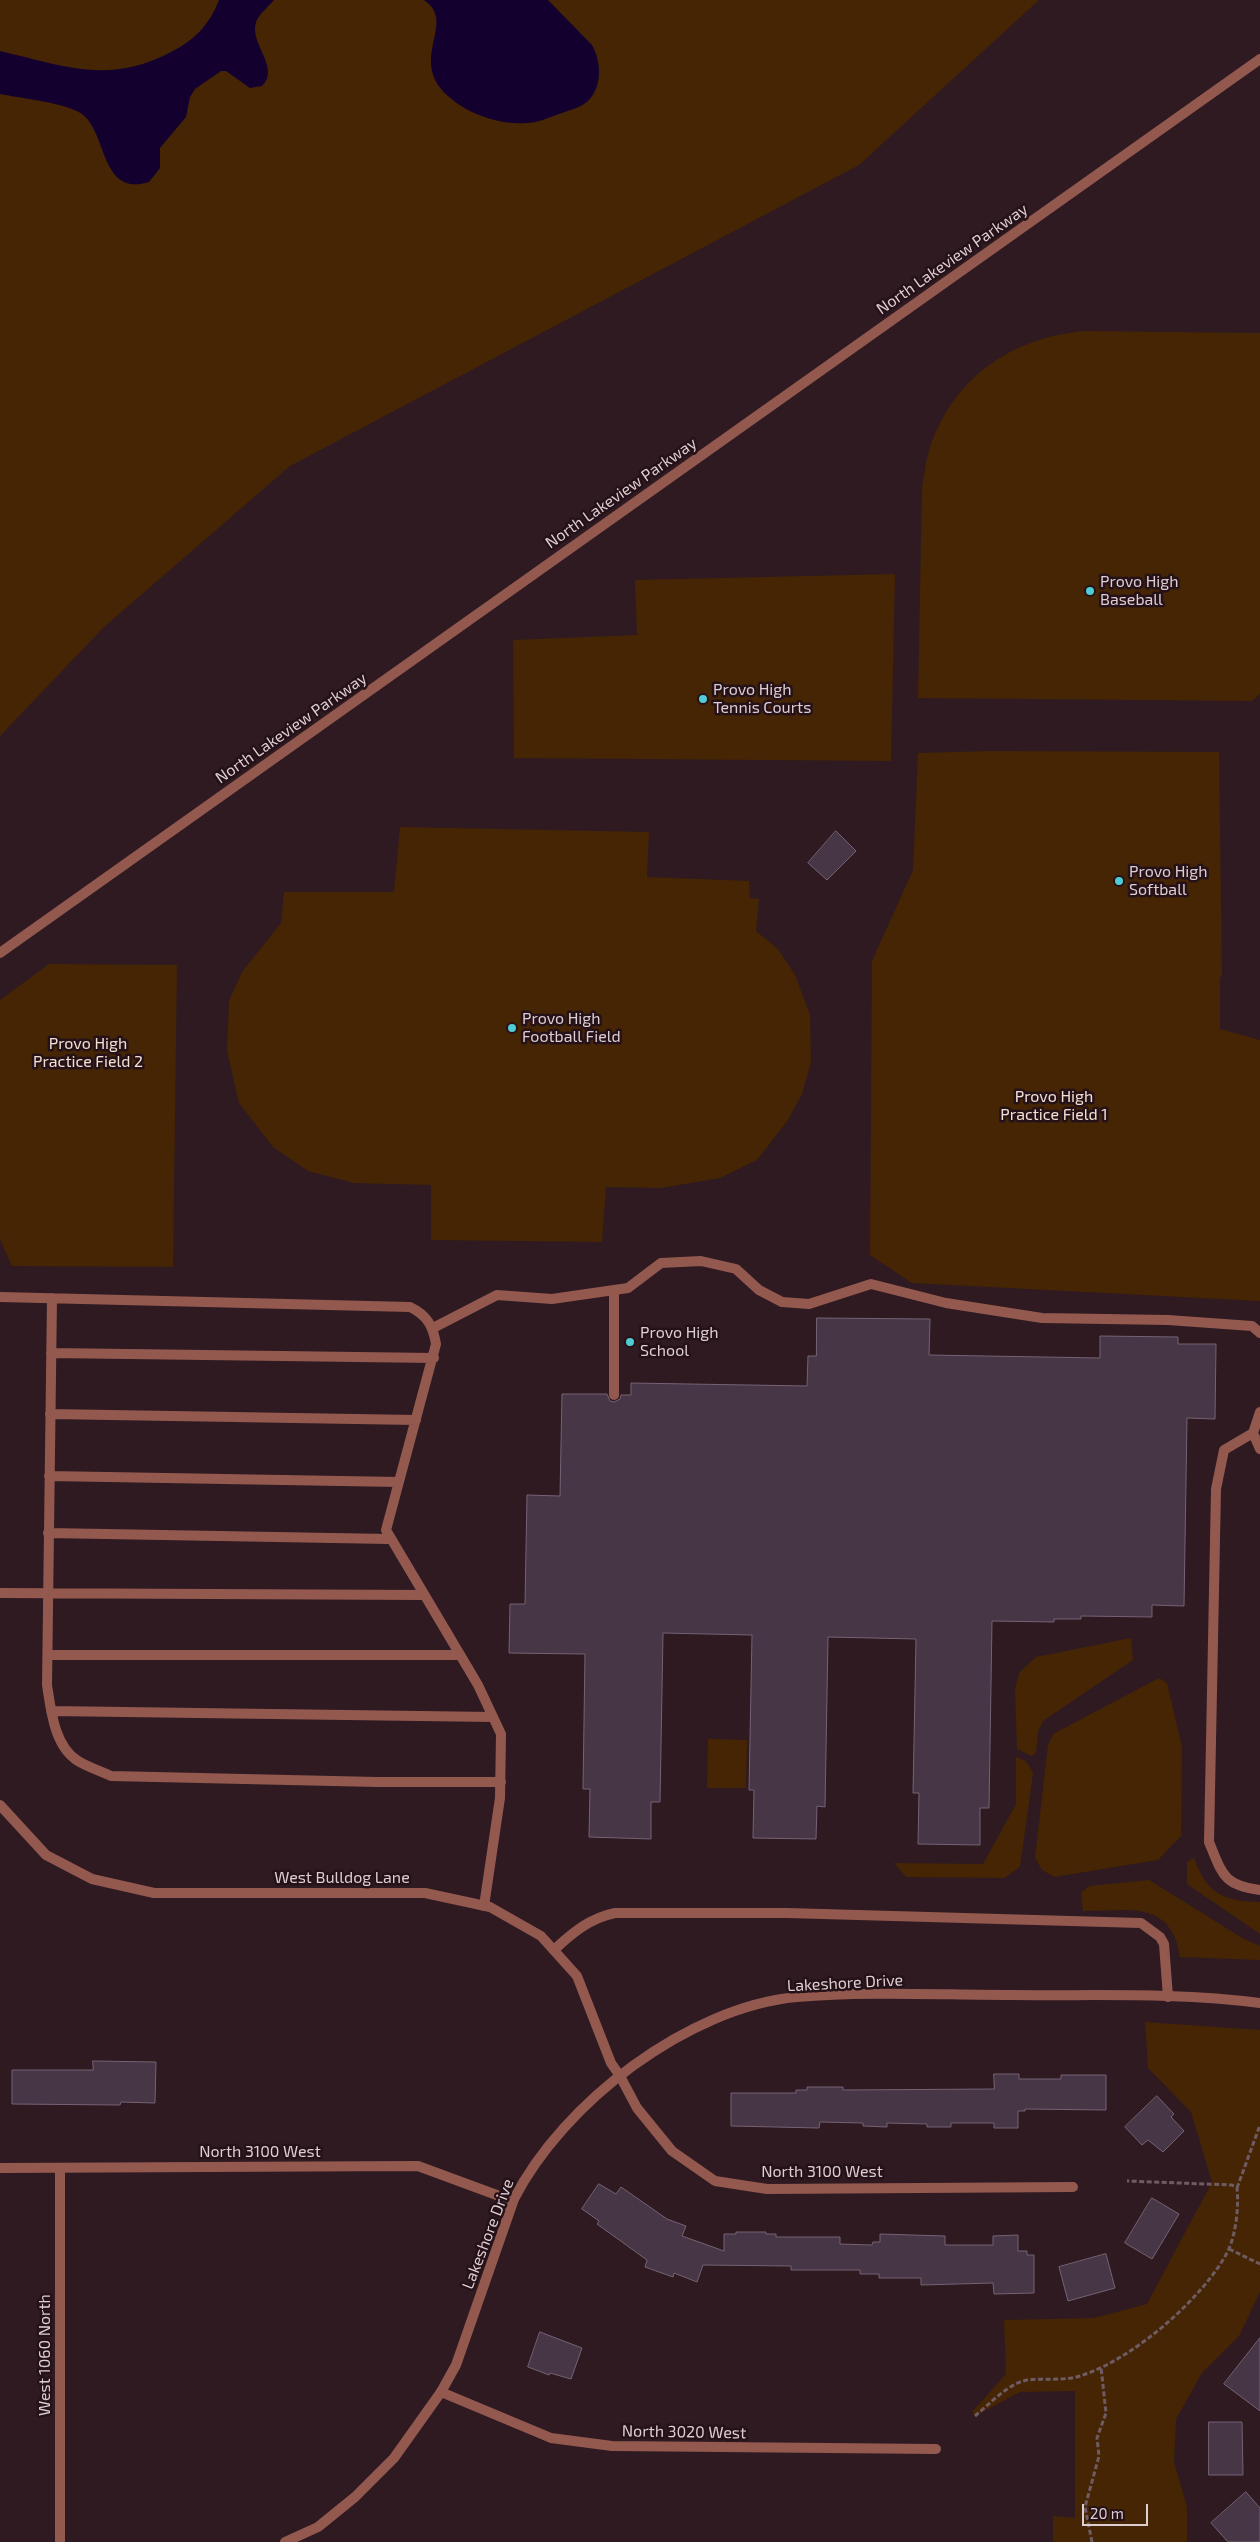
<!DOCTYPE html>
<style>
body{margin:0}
#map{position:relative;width:1260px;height:2542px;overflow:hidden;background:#2f1a21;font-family:"Exo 2",sans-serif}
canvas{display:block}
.scale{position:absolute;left:1082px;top:2504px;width:66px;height:22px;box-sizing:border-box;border:2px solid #ddced2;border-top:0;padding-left:6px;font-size:15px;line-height:18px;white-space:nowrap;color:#ddced2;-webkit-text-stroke:4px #251118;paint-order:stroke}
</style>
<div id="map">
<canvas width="1260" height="2542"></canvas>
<div class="scale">20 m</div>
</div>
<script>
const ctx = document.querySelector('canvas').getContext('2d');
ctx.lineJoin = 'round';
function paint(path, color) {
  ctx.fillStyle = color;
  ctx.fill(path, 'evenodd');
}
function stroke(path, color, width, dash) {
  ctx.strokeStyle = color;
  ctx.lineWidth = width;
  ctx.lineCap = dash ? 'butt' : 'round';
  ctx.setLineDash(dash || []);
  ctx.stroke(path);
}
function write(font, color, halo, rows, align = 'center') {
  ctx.font = font + ' "Exo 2",sans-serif';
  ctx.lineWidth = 5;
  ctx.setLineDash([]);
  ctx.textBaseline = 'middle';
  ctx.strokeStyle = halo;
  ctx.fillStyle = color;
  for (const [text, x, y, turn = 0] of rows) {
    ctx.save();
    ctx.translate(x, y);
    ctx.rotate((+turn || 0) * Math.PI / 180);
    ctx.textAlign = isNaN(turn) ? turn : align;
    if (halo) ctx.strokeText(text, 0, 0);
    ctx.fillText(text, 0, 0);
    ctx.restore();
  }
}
paint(new Path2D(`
 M 0,0 L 1039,0 L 859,165 L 290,466 L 104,627 L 0,736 Z
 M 1084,331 L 1260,333 L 1260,694 L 1252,701 L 918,698 L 922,488 C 924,477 925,465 928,454 C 950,380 1009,338 1084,331 Z
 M 895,574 L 891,761 L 514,758 L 513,640 L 637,635 L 635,580 Z
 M 991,751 L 1219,752 L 1222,977 L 1220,977 L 1220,1029 L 1260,1040 L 1260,1301 L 912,1283 L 870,1255 L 872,961 L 913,870 L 918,753 Z
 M 400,827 L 649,832 L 647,877 L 749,881 L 750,898 L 759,899 L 756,931 L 778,949 L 795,975 L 810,1015 L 811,1062 L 802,1094 L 788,1120 L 757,1160 L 720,1178 L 661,1188 L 606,1187 L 602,1242 L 431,1240 L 431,1185 L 354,1183 L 308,1171 L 273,1147 L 239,1103 L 227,1051 L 229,1001 L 242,972 L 281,923 L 284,892 L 394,892 Z
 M 49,964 L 177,965 L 173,1267 L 12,1266 L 0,1239 L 0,1000 Z
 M 1131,1638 L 1133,1660 L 1043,1721 L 1038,1732 L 1036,1753 L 1032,1756 L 1017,1749 L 1015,1689 L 1019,1673 L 1036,1657 Z
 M 1159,1678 L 1167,1683 L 1182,1747 L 1181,1836 L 1158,1860 L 1054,1877 L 1042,1870 L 1035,1858 L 1048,1745 L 1053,1734 Z
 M 708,1739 L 747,1740 L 746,1788 L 707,1788 Z
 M 1016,1757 L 1026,1761 L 1033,1773 L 1020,1867 L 1004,1878 L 906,1877 L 894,1863 L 983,1864 L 1016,1804 Z
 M 1194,1858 C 1207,1894 1223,1901 1260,1902 L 1260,1934 L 1187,1884 L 1187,1862 Z
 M 1149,1880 L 1244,1939 L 1260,1946 L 1260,1960 L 1180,1957 C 1171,1899 1129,1911 1083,1911 L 1081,1893 L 1089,1886 Z
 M 1145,2022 L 1260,2030 L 1260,2292 L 1239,2336 L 1202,2373 L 1176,2419 L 1174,2462 L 1187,2507 L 1187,2542 L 1053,2542 L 1053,2516 L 1075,2518 L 1075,2391 L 1020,2392 L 975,2416 L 972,2412 L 1006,2374 L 1004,2320 L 1094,2318 L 1147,2304 L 1212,2182 L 1191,2112 L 1148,2068 Z`), '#452504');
paint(new Path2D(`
 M 219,0 L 274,0 C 268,7 259,14 256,22 C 249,44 281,68 262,86 L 250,88 L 226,71 L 221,71 L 195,89 L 190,97 L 186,117 L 160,148 L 160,168 L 149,182 C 100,197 108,134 82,114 C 67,103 20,98 0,94 L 0,51 C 65,66 108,85 171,52 C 194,41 210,24 219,0 Z
 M 424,0 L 548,0 L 592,45 C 602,63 603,91 584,104 C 577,109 566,111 559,114 C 548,118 537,123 526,123 C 499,125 468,114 448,96 C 407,59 458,23 424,0 Z`), '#13002f');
const building = new Path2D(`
 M 836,831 L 856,851 L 827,880 L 808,863 Z
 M 817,1318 L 930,1319 L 929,1355 L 1100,1358 L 1100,1336 L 1178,1337 L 1178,1344 L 1216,1344 L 1215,1419 L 1187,1418 L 1184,1606 L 1152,1605 L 1152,1617 L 1081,1616 L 1081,1619 L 1054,1619 L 1054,1622 L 992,1621 L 989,1808 L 980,1808 L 980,1845 L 918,1844 L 919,1793 L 913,1793 L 916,1639 L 828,1637 L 825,1807 L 817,1806 L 816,1839 L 753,1838 L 754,1790 L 749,1790 L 752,1635 L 663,1633 L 660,1802 L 651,1802 L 651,1839 L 589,1837 L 590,1789 L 583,1789 L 585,1654 L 509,1653 L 510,1604 L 525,1604 L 527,1495 L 560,1496 L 562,1394 L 607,1394 L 610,1401 L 614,1402 L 620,1399 L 621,1395 L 631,1395 L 631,1383 L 807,1386 L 808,1356 L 816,1356 Z
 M 93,2061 L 156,2062 L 155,2103 L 121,2102 L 120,2105 L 12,2104 L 12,2070 L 93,2070 Z
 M 994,2074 L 1019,2074 L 1019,2079 L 1061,2079 L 1061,2075 L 1106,2075 L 1106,2110 L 1025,2109 L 1025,2111 L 1018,2111 L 1018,2128 L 994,2128 L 994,2123 L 951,2123 L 951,2127 L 927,2127 L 927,2124 L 887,2123 L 887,2127 L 863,2126 L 863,2123 L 820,2122 L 819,2128 L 731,2126 L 731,2093 L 796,2093 L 796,2090 L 807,2090 L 807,2087 L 843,2087 L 843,2090 L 994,2089 Z
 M 1157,2096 L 1174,2114 L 1171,2117 L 1184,2131 L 1163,2152 L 1148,2140 L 1142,2145 L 1125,2127 Z
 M 599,2184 L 616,2194 L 621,2187 L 667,2219 L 686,2226 L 682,2236 L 724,2251 L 724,2234 L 736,2234 L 736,2232 L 766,2232 L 766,2234 L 776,2234 L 776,2237 L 840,2237 L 840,2244 L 872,2245 L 873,2242 L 880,2242 L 880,2234 L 945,2236 L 945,2245 L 993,2245 L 993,2236 L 1018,2235 L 1018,2251 L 1027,2251 L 1027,2255 L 1034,2255 L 1034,2293 L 994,2294 L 993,2283 L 921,2285 L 921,2278 L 879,2278 L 879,2274 L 860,2274 L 860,2270 L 791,2270 L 791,2266 L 703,2265 L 697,2282 L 674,2273 L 673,2277 L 645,2267 L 647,2260 L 597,2224 L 599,2221 L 582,2209 Z
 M 1152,2198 L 1179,2214 L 1152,2259 L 1125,2243 Z
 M 1106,2254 L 1115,2288 L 1068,2301 L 1059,2267 Z
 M 540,2332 L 582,2348 L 571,2379 L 550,2373 L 549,2375 L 528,2367 Z
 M 1260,2338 L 1260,2411 L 1224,2384 Z
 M 1209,2422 L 1242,2422 L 1243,2475 L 1209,2475 Z
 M 1246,2492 L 1260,2508 L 1260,2542 L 1228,2542 L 1211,2523 Z`);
paint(building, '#463646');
stroke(building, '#756375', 1);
stroke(new Path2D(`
 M 1237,2188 L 1260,2125
 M 1229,2249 L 1260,2264
 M 975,2416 C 990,2404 1007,2384 1027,2380 C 1044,2378 1064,2381 1080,2376 C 1132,2360 1203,2299 1228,2251 C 1236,2234 1239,2206 1237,2188 L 1232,2185 L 1127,2181
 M 1092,2542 L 1085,2507 L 1099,2456 L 1097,2438 L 1106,2413 L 1101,2367`), '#6f5c62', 3, [5, 2.5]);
stroke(new Path2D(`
 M 614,1290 L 614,1395
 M 0,1297 L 410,1307 C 427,1315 433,1326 436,1344 L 386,1530 L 478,1685 L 501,1734 L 500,1798 L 484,1906
 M 52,1298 L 47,1685 C 51,1710 54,1746 78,1761 C 88,1767 100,1771 111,1776 L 377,1782 L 501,1782
 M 433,1328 L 497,1295 L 552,1299 L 628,1288 L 661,1263 L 701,1261 L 736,1269 L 759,1290 L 782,1302 L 809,1304 L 871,1284 L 946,1303 L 1042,1318 L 1168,1320 L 1252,1326 L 1260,1333
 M 51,1353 L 434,1358
 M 1260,1412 L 1253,1433 L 1224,1450 L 1216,1489 L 1209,1842 C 1222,1873 1223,1886 1260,1890
 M 50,1414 L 416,1420
 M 1253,1433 L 1260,1449
 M 49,1476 L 399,1482
 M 48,1533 L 389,1539
 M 0,1593 L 423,1595
 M 48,1655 L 460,1655
 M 51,1711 L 493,1717
 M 554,1950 C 572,1933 590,1918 615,1913 L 787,1913 L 1141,1923 L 1160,1937 L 1164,1944 L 1168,1997`), '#93594f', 10);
stroke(new Path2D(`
 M 620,2076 L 637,2108 L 672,2151 L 715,2181 L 767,2189 L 1073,2187
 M 0,2168 L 418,2166 L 502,2197 L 514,2199
 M 441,2392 L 551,2438 L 612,2446 L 936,2449
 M 60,2542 L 60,2169`), '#93594f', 10);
stroke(new Path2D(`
 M 0,953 L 1260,59
 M 0,1805 L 46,1855 L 92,1879 L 154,1893 L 425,1893 L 490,1907 L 541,1936 L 577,1976 L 611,2063 L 620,2076
 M 285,2542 L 318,2527 L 355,2497 L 394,2458 L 441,2392 L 456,2365 L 514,2199 C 563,2103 688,2007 797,1997 C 868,1991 941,1995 1012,1995 C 1094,1996 1178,1992 1260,2003`), '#93594f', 10);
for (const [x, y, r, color] of [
 [1090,591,5,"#51ccd4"],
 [703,699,5,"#51ccd4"],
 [1119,881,5,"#51ccd4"],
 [512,1028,5,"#51ccd4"],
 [630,1342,5,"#51ccd4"]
]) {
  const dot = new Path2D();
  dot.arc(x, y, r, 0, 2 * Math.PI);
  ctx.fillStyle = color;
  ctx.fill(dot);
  stroke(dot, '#251118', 2);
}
write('16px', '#ddced2', '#251118', [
 ["North Lakeview Parkway",952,259,-35],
 ["North Lakeview Parkway",621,493,-35],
 ["North Lakeview Parkway",291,728,-35],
 ["West Bulldog Lane",342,1878],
 ["Lakeshore Drive",845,1983,-3],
 ["North 3100 West",260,2152],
 ["North 3100 West",822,2172],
 ["Lakeshore Drive",488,2234,-69],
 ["West 1060 North",45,2355,-90],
 ["North 3020 West",684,2432,1]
]);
write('16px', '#ddced2', '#251118', [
 ["Provo High",1100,582],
 ["Baseball",1100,600],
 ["Provo High",713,690],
 ["Tennis Courts",713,708],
 ["Provo High",1129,872],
 ["Softball",1129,890],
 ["Provo High",522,1019],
 ["Football Field",522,1037],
 ["Provo High",640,1333],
 ["School",640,1351]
], 'left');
write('16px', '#f3e0d1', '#251118', [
 ["Provo High",88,1044],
 ["Practice Field 2",88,1062],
 ["Provo High",1054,1097],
 ["Practice Field 1",1054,1115]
]);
</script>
